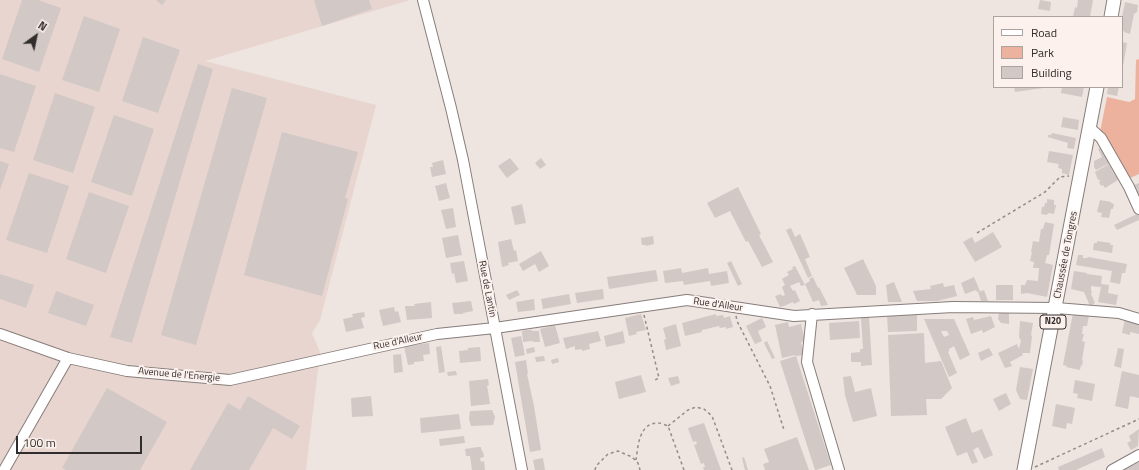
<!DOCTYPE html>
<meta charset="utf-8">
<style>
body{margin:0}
#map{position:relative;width:1139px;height:470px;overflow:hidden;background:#eee4e0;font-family:"Titillium Web",sans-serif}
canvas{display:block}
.legend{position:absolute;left:993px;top:16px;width:130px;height:72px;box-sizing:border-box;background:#fcf1ed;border:1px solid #aba3a0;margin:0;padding:5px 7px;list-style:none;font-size:12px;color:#312d2c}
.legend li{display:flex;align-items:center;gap:8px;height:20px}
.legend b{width:20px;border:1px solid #aba3a0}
.north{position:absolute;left:16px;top:16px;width:40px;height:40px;-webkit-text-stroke:3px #fcf1ed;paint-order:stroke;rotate:33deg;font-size:11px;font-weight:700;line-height:16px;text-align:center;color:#312d2c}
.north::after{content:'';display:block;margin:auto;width:14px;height:18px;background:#312d2c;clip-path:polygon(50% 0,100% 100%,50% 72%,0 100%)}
.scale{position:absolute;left:16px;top:436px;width:126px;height:18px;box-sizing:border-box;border:2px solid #312d2c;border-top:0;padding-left:5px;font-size:12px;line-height:14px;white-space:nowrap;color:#312d2c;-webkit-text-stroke:3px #fcf1ed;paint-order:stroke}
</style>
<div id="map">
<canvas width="1139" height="470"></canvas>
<ul class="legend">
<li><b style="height:5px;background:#fff"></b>Road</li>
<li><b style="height:11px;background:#edb29e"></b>Park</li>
<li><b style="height:11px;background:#d2c8c5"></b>Building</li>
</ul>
<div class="north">N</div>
<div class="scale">100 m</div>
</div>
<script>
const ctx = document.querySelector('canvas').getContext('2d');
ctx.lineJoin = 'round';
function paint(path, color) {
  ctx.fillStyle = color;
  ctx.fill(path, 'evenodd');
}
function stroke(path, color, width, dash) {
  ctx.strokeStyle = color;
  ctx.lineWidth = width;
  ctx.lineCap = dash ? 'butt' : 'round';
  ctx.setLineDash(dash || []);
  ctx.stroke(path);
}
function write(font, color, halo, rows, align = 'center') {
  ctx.font = font + ' "Titillium Web",sans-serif';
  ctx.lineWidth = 4;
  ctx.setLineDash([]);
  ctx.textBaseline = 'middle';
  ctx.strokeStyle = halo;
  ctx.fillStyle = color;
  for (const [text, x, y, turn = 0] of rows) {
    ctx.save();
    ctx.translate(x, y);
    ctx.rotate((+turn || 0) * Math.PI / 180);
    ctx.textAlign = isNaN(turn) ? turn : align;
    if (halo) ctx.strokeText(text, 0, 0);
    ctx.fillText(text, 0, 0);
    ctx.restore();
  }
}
paint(new Path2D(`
 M 0,0 L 410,0 L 205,61 L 376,105 L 320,320 L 312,333 L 320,352 L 306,470 L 0,470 Z`), '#e8d5cf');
paint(new Path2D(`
 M 1139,59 L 1139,174 L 1128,179 L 1100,132 L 1107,97 L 1129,102 L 1135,99 L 1136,60 Z`), '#edb29e');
paint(new Path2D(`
 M 22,0 L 38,0 L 61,8 L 39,72 L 2,59 Z
 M 156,0 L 166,0 L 162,5 Z
 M 314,0 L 369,0 L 372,9 L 322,26 Z
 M 1040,0 L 1051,2 L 1050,11 L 1038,9 Z
 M 1078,0 L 1093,0 L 1090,17 L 1073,17 L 1075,7 L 1077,8 Z
 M 1125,2 L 1138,5 L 1137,12 L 1134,14 L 1130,34 L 1124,32 L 1124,31 L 1122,30 L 1122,17 Z
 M 84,16 L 120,29 L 99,92 L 62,80 Z
 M 143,37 L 180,50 L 158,113 L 122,101 Z
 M 1122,42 L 1127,43 L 1123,66 L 1122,66 Z
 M 198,64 L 213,69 L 132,343 L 110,337 Z
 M 0,74 L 36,86 L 14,152 L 0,148 Z
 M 1014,87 L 1042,87 L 1043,88 L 1015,92 Z
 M 1062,87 L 1084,87 L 1082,97 L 1061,93 Z
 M 1108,87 L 1119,87 L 1117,96 L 1107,94 Z
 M 232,88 L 267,98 L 196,345 L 161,335 Z
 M 55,93 L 95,107 L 73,173 L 33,160 Z
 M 114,115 L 154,129 L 132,196 L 91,182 Z
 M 1063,117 L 1079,120 L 1078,130 L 1061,127 Z
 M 282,132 L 358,152 L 345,198 L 348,199 L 322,296 L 244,275 Z
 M 1052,133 L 1076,138 L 1074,149 L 1067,148 L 1068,143 L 1048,137 L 1048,135 L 1051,135 Z
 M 1103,146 L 1112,162 L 1096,170 L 1094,167 L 1094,161 L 1102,157 L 1098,149 Z
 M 1049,151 L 1073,155 L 1069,175 L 1062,173 L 1062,169 L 1058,168 L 1059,164 L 1047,162 Z
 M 510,158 L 519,169 L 507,178 L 498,166 Z
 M 541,158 L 546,165 L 540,169 L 535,163 Z
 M 443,160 L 446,174 L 432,177 L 430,167 L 433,167 L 432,163 Z
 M 0,161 L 9,164 L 0,190 Z
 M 1109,164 L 1118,180 L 1105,188 L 1103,185 L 1101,186 L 1099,182 L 1100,181 L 1099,179 L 1098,180 L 1095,172 Z
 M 29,173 L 69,186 L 47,253 L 6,240 Z
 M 446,183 L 450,198 L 439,201 L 435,186 Z
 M 1139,183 L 1139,202 L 1132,189 L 1135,187 L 1134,185 Z
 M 738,187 L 761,234 L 759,235 L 773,262 L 762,267 L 748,241 L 746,242 L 730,211 L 715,218 L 707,203 Z
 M 89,192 L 129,206 L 106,273 L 66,259 Z
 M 1047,199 L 1054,200 L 1054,205 L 1056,205 L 1054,214 L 1048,213 L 1047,215 L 1041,214 L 1042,207 L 1044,207 L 1045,203 L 1047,203 Z
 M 1100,200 L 1111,202 L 1111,203 L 1114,204 L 1113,209 L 1111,209 L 1109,218 L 1101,217 L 1102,213 L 1097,212 Z
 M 522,204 L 526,223 L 515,225 L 511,207 Z
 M 453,208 L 456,227 L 446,229 L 441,210 Z
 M 1139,213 L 1139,220 L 1117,230 L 1114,225 Z
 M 1045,222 L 1054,224 L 1049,255 L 1047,255 L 1045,263 L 1053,265 L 1047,297 L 1027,293 L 1021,294 L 1021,285 L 1025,285 L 1027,280 L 1038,281 L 1039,268 L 1033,268 L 1034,262 L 1030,261 L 1032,252 L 1031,252 L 1033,241 L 1039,242 L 1041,229 L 1043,229 Z
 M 791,228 L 795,237 L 800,234 L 810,257 L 805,259 L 812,276 L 808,278 L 786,230 Z
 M 993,232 L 1002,247 L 975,262 L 963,242 L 972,237 L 975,243 Z
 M 458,235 L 462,255 L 446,258 L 442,238 Z
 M 653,236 L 654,244 L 646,246 L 646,245 L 642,245 L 641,238 Z
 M 511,239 L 514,251 L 516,250 L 518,261 L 508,263 L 509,265 L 502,267 L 498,242 Z
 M 1097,241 L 1111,243 L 1110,245 L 1113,245 L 1112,253 L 1093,250 L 1094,243 L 1097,243 Z
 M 541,251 L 549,266 L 539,272 L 535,264 L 523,271 L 519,264 Z
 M 1078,255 L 1083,255 L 1083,258 L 1087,258 L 1088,257 L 1127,264 L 1125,273 L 1122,273 L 1120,284 L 1110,282 L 1112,271 L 1076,265 Z
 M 863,259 L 876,286 L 876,295 L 857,295 L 844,268 Z
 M 464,261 L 468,281 L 456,283 L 454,273 L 452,274 L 450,263 Z
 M 731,261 L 742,284 L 738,286 L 727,263 Z
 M 795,266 L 805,285 L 801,286 L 799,282 L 790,286 L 793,291 L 795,290 L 800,301 L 794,304 L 793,302 L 784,306 L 780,307 L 775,296 L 781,294 L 782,296 L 785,295 L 782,287 L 785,285 L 782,279 L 789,275 L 787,272 L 793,269 L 792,267 Z
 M 681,268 L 682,273 L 708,268 L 709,274 L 727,271 L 729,283 L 711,286 L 710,281 L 684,285 L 683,281 L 665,283 L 663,271 Z
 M 656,270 L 658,281 L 609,289 L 607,277 Z
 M 1074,271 L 1087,273 L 1085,285 L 1087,274 L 1102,276 L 1101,284 L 1109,285 L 1108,293 L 1118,295 L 1116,305 L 1098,302 L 1101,287 L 1091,286 L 1091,290 L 1092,292 L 1091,294 L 1095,303 L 1090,306 L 1084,292 L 1071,289 Z
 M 0,274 L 34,285 L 26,308 L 0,299 Z
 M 813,277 L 818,288 L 819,287 L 828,305 L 821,306 L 819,300 L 813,302 L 805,284 L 810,281 L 809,279 Z
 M 974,277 L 980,291 L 977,292 L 976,290 L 965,294 L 961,283 Z
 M 894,282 L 902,302 L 888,302 L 886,285 Z
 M 943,283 L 944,287 L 954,285 L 957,296 L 937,301 L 917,301 L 913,291 L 931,289 L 930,286 Z
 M 996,285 L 1013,285 L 1013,300 L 996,300 Z
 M 603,289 L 604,299 L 577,303 L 575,293 Z
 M 517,290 L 520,295 L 509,300 L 506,295 Z
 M 984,290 L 988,301 L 981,301 L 978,292 Z
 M 56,291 L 94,305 L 86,326 L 48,313 Z
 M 569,294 L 571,304 L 543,309 L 541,299 Z
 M 534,299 L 535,310 L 518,312 L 516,302 Z
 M 471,301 L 473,311 L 463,313 L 463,314 L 454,314 L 452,303 Z
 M 431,302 L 432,318 L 407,320 L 405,306 L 415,306 L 414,304 Z
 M 394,307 L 395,312 L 398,311 L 401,322 L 383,326 L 379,310 Z
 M 364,312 L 365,317 L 361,318 L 364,328 L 346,332 L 343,319 L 353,317 L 352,314 Z
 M 999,313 L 1009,313 L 1009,324 L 1001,323 L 998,319 Z
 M 1073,313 L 1089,315 L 1087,326 L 1083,326 L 1082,334 L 1084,334 L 1082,341 L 1085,342 L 1082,360 L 1083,361 L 1082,366 L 1081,365 L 1080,370 L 1066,367 L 1067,366 L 1063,365 Z
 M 641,314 L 646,330 L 636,332 L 637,334 L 629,336 L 625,318 Z
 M 716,314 L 716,316 L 723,315 L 724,318 L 730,316 L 733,327 L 726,329 L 726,327 L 720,328 L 719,326 L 702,330 L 702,332 L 685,336 L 682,323 Z
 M 917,314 L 917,331 L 888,332 L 887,315 Z
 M 869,316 L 872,365 L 861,366 L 861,362 L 851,362 L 851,353 L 860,352 L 860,349 L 863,349 L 861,317 Z
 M 991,316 L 995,327 L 983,333 L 982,330 L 971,334 L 966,319 L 973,317 L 974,320 Z
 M 762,318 L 766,327 L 758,331 L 762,341 L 755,344 L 746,326 Z
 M 924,319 L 954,319 L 970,355 L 960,360 L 954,346 L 949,349 L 949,351 L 948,352 L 957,373 L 949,377 ZM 941,331 L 947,331 L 949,335 L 944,337 Z
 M 1125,319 L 1139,322 L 1139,334 L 1130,332 L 1130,335 L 1122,333 Z
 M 859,321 L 860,338 L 830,340 L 829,323 Z
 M 1020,321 L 1033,323 L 1031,335 L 1032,336 L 1030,353 L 1022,353 L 1023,355 L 1010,362 L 1012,366 L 1005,368 L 998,353 L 1017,344 L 1019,349 L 1021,341 L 1019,337 Z
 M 788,322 L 789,327 L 801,324 L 805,341 L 801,342 L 804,355 L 796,356 L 795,355 L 782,358 L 775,325 Z
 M 676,324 L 681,346 L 666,350 L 664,340 L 666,339 L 663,328 Z
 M 555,325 L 560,343 L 545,347 L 540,329 Z
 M 526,330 L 532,330 L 532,331 L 539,331 L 540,342 L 533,342 L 533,341 L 523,342 L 522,331 Z
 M 598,331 L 601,341 L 589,344 L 590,349 L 582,351 L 582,349 L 575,350 L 575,346 L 566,349 L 563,338 Z
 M 623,331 L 625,343 L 606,347 L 604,336 Z
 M 924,333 L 925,363 L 941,361 L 952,388 L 941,399 L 926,399 L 927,415 L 891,416 L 888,335 Z
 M 521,336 L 525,355 L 515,357 L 511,338 Z
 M 767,341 L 775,358 L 772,359 L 764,343 Z
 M 429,343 L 430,354 L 423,355 L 424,361 L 414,362 L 414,364 L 408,365 L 404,346 Z
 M 441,346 L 445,372 L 439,373 L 436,347 Z
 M 480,347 L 481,361 L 460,363 L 459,351 L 468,350 L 468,348 Z
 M 534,347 L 535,352 L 527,354 L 526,349 Z
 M 989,348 L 993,355 L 981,361 L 978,353 Z
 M 1118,348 L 1124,349 L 1121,368 L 1114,366 Z
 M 401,354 L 403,372 L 394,373 L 393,355 Z
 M 544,356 L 545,361 L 536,362 L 535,357 Z
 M 796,356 L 831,465 L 816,470 L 815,470 L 780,361 Z
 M 558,358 L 559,362 L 552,364 L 551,360 Z
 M 526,360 L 528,374 L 527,374 L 534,406 L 541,450 L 530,452 L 515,362 Z
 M 1020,367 L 1033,369 L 1027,400 L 1020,399 L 1016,390 Z
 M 456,371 L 457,375 L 448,376 L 447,372 Z
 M 1122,371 L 1139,375 L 1139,398 L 1130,396 L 1128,409 L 1115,406 Z
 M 641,375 L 646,392 L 619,399 L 615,382 Z
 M 678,376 L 680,383 L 671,386 L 668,378 Z
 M 851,376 L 855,392 L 871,388 L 877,416 L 853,422 L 845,395 L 843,377 Z
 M 488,379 L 489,385 L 487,386 L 488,391 L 490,404 L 471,406 L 469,381 Z
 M 1075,380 L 1095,384 L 1092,401 L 1077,398 L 1078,394 L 1073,393 Z
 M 107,388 L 167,422 L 140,470 L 66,470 L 62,468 Z
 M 1006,393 L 1011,404 L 999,411 L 993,399 Z
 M 248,396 L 300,426 L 292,439 L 273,428 L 249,470 L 190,470 L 228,403 L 240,410 Z
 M 371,396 L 373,416 L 352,417 L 351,398 Z
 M 1056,404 L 1075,408 L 1072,424 L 1067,423 L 1066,429 L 1052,426 Z
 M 492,410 L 495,417 L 493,425 L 471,426 L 469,419 L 470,411 Z
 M 459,414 L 461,429 L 421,433 L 420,418 Z
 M 966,418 L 972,433 L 982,429 L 993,455 L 984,459 L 978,447 L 973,450 L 978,462 L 972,464 L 967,452 L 957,456 L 945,427 Z
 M 704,423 L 721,470 L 704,470 L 703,467 L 705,467 L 704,463 L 701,464 L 694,445 L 697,444 L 696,441 L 693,442 L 688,428 Z
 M 1139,429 L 1138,446 L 1131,450 L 1127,443 L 1131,441 L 1129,436 Z
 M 464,436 L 465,443 L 440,446 L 439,439 Z
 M 797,437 L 809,470 L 765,470 L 763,464 L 769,462 L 764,449 Z
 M 478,447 L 481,447 L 482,452 L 483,451 L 484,457 L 480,458 L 481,462 L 484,461 L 485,470 L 472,470 L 470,456 L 466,456 L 465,449 Z
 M 1102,448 L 1105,457 L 1076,470 L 1059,470 L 1058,467 Z
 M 744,457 L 748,470 L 745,470 L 742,458 Z
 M 543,458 L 545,470 L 535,470 L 533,460 Z
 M 1139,461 L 1139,470 L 1125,470 L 1125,468 Z`), '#d2c8c5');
const minor = new Path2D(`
 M 423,0 L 451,108 L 463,160 L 522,470
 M 1090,128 L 1101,138 L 1129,187 L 1139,209
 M 812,314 L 807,362 L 839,470
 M 0,334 L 68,358 L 127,371 L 230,380 L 437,334 L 495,328 L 687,300 L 794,316 L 953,307 L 1056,308 L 1119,313 L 1139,319
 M 4,470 L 68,358
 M 1112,470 L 1139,455`);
const major = new Path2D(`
 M 1111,17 L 1114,0
 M 1024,470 L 1097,87`);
stroke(minor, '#877d7a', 12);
stroke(major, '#877d7a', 15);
stroke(new Path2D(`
 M 977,233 L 1045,192 L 1060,177 L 1069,176
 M 644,315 L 659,378 L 653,381
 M 736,316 L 737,321 L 770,386 L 784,430
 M 668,426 L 688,410 L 696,407 L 704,409 L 712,416 L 732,470
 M 636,460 C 638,446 639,422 659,423 C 661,423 665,425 668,426 L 684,470
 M 1035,467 L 1139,419
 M 595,470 L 596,466 L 608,454 L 618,451 L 632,457 L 638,463 L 640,470`), '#938c8a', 1.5, [3, 3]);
stroke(minor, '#fff', 10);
stroke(major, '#fff', 13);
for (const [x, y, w] of [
 [1053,322,26]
]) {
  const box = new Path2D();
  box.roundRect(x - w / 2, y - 7, w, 14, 3);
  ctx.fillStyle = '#fcf1ed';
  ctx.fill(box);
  stroke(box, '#312d2c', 1);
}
write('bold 9px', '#312d2c', null, [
 ["N20",1053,322]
]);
write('10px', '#312d2c', '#fcf1ed', [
 ["Chaussée de Tongres",1066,255,-79],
 ["Rue de Lantin",487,289,79],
 ["Rue d'Alleur",718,305,8],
 ["Rue d'Alleur",398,342,-12],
 ["Avenue de l'Energie",179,375,5]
]);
</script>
